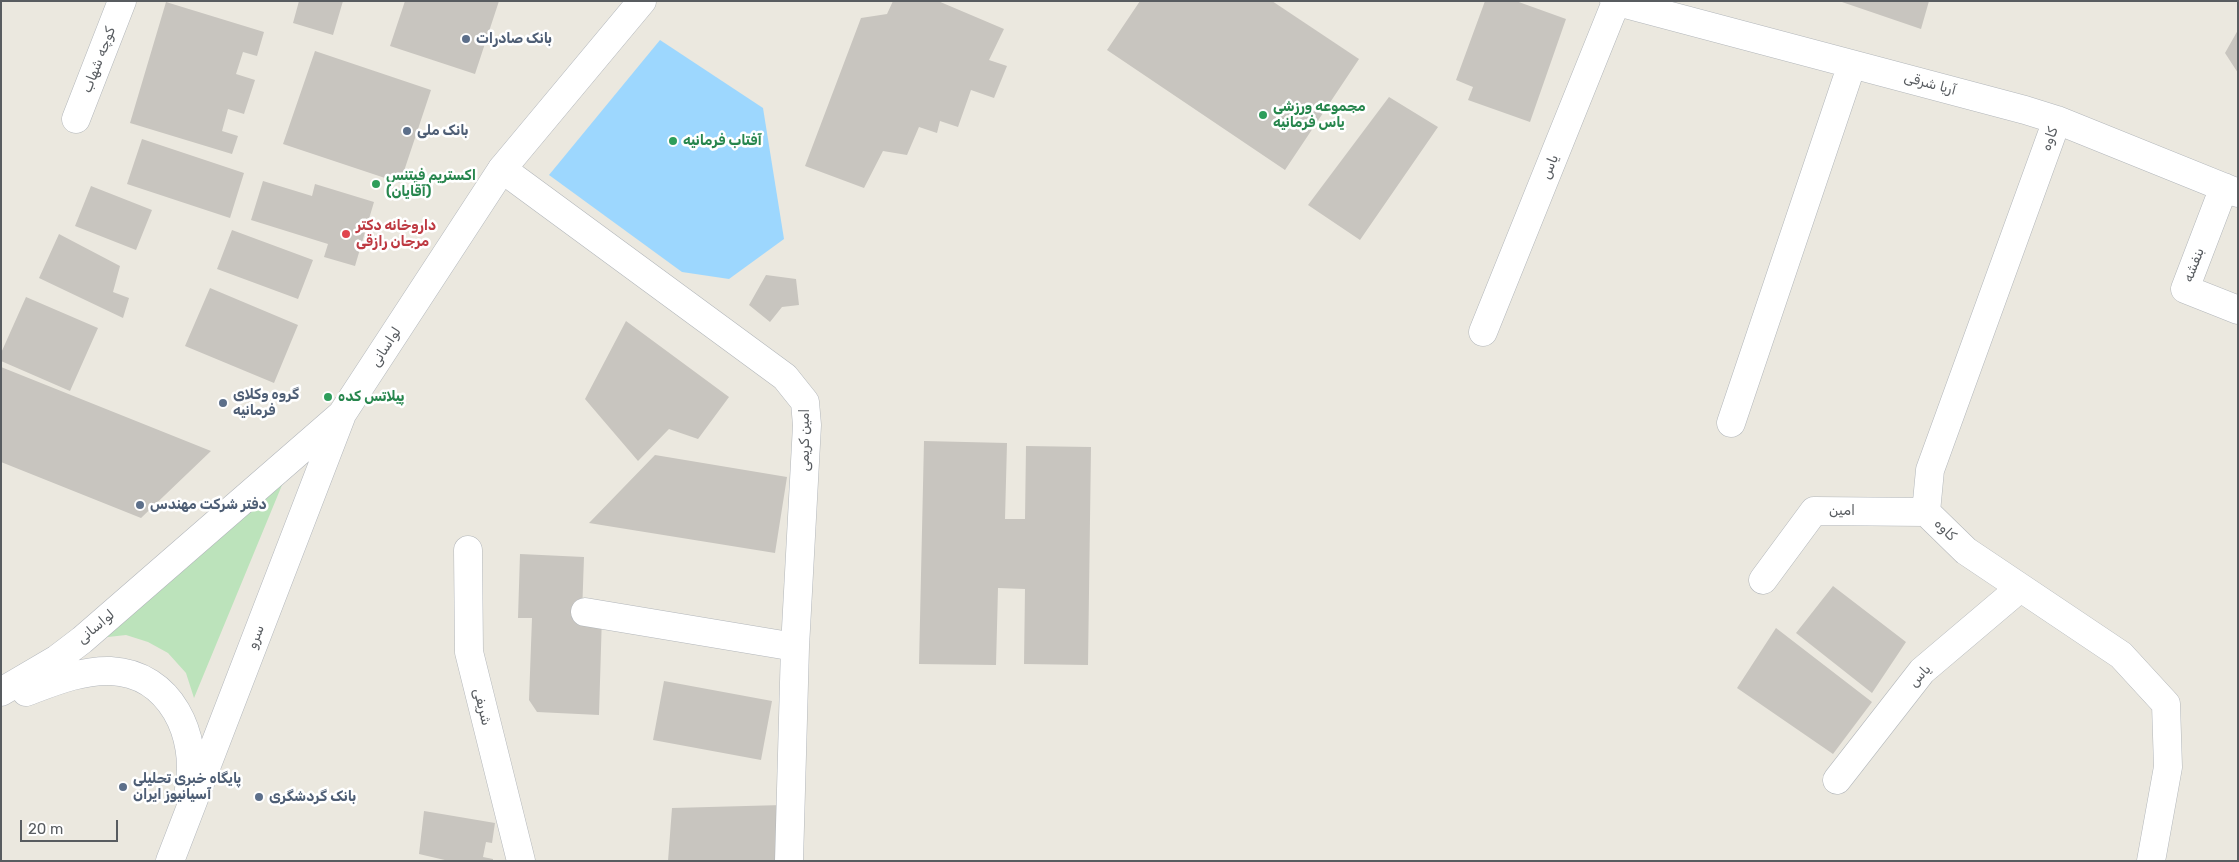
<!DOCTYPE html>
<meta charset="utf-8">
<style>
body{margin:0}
#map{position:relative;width:2239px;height:862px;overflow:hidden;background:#ebe8df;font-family:Rubik,sans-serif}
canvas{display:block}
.frame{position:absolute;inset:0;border:2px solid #585c60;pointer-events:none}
.scale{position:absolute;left:20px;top:820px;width:98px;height:22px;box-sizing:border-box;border:2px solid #585c60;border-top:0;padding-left:6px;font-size:15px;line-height:18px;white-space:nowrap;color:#585c60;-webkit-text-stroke:4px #fff;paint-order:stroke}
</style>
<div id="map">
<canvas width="2239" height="862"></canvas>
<div class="frame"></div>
<div class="scale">20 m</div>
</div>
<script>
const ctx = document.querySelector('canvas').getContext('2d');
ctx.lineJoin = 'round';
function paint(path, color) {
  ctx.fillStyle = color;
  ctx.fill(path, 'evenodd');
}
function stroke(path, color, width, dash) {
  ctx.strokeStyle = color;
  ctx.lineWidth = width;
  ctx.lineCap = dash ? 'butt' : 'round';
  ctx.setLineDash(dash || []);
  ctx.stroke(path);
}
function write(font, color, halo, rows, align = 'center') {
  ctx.font = font + ' Rubik,"Noto Naskh Arabic",sans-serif';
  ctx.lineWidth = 5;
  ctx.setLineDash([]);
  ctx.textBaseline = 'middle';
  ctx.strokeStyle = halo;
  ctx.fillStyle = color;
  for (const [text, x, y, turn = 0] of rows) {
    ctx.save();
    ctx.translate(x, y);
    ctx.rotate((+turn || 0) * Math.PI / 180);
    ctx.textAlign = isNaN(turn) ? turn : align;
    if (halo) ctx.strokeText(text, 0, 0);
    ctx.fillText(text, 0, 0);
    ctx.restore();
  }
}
paint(new Path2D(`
 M 294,456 L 194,698 L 186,673 L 168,653 L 148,642 L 126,635 L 99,638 Z`), '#bce3bb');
paint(new Path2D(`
 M 660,40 L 763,108 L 784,239 L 729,279 L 682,272 L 549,175 Z`), '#9dd7fe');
paint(new Path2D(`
 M 299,1 L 343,1 L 333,35 L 293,23 Z
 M 405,1 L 499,1 L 475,74 L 390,46 Z
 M 893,1 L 938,1 L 1004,29 L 989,60 L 1007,66 L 994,98 L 971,90 L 958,127 L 940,121 L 937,133 L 919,127 L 907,155 L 883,151 L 864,188 L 805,166 L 861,18 L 887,14 Z
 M 1140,1 L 1272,1 L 1359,59 L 1285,170 L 1107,50 Z
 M 1485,1 L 1516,1 L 1566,19 L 1530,122 L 1468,100 L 1473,87 L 1456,80 Z
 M 1839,1 L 1929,1 L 1921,29 Z
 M 166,2 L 264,32 L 257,56 L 243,52 L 236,74 L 255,80 L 244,114 L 228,109 L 222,131 L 238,136 L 232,154 L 130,123 Z
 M 2238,30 L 2238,73 L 2225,53 Z
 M 315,51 L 431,90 L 400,183 L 283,144 Z
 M 1389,97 L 1438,127 L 1360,240 L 1308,205 Z
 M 142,139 L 244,173 L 230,218 L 127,184 Z
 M 263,181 L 312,196 L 315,184 L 374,202 L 355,266 L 324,257 L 328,244 L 251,220 Z
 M 91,186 L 152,210 L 136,250 L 75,226 Z
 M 232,230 L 313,260 L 298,299 L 217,269 Z
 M 59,234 L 120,266 L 113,292 L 129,298 L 123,318 L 39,278 Z
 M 766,275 L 796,279 L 799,305 L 782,307 L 770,322 L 749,305 Z
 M 210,288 L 298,325 L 274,383 L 185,346 Z
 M 26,297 L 98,328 L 70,391 L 1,361 L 1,353 Z
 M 626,321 L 729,397 L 698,439 L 669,429 L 638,461 L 585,399 Z
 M 1,367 L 211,451 L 141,518 L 1,462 Z
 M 924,441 L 1007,443 L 1005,519 L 1025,519 L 1026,446 L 1091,447 L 1088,665 L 1024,664 L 1025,589 L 998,588 L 996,665 L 919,664 Z
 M 655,455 L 787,477 L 775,553 L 589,523 Z
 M 520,554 L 584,557 L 582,614 L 602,615 L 599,715 L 537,712 L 529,700 L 532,618 L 518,618 Z
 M 1833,586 L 1906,642 L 1872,693 L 1796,633 Z
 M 1776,628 L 1872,702 L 1833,754 L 1737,688 Z
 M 664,681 L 772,701 L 761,760 L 653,740 Z
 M 783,805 L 782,861 L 668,861 L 672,808 Z
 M 424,811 L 495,823 L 492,843 L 486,842 L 483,857 L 493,859 L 493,861 L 449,861 L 419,854 Z`), '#c8c5bf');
const street = new Path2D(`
 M 1614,1 L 2025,110 L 2057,120 L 2238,193
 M 76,119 L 122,1
 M 2057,120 L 1930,470 L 1926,512 L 1966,551 L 2121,655 L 2166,704 L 2168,767 L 2151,861
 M 502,169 L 785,377 L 805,402 L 807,425 L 795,647 L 789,861
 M 2224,187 L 2185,289 L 2238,310
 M 1483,332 L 1616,2
 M 1731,423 L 1852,64
 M 468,550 L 469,652 L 521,861
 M 1763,580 L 1814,511 L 1926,512
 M 585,612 L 795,647
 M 1837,780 L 1922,671 L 2020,588`);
const secondary = new Path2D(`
 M 1,692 L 57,659 L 82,640 L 342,414 L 502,169 L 642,1
 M 26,692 C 53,682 81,670 111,671 C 171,674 199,736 189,789
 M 170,861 L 341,417`);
stroke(street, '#b2b6ba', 29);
stroke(secondary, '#b3b7bc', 29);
stroke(street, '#fff', 28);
stroke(secondary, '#fff', 28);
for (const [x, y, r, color] of [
 [466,39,5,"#5c6f8a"],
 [1263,115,5,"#2e9e5b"],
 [407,131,5,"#5c6f8a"],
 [673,141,5,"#2e9e5b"],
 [376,184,5,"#2e9e5b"],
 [346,234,5,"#e0444e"],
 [328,397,5,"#2e9e5b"],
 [223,403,5,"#5c6f8a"],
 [140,505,5,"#5c6f8a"],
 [123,787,5,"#5c6f8a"],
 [259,797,5,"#5c6f8a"]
]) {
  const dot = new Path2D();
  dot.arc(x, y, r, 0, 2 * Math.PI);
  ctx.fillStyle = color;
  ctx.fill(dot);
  stroke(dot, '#fff', 2);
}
write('bold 14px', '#4e5e75', '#fff', [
 ["بانک صادرات",476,39],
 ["بانک ملی",417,131],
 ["گروه وكلاى",233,395],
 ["فرمانيه",233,411],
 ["دفتر شرکت مهندس",150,505],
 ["پایگاه خبری تحلیلی",133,779],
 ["آسیانیوز ایران",133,795],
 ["بانک گردشگری",269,797]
], 'left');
write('14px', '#585c60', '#fff', [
 ["کوچه شهاب",99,60,-69],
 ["آریا شرقی",1930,84,15],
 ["کاوه",2050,139,-70],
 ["یاس",1550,167,-68],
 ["بنفشه",2194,265,-69],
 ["لواسانی",386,347,-57],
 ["امین کریمی",805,440,-90],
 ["امین",1842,511],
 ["کاوه",1945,530,45],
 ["لواسانی",96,627,-40],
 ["سرو",256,637,-69],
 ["یاس",1920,676,-47],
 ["شریفی",482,707,76]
]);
write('bold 14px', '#27864d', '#fff', [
 ["مجموعه ورزشی",1273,107],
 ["یاس فرمانیه",1273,123],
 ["آفتاب فرمانیه",683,141],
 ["اکستریم فیتنس",386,176],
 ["(آقایان)",386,192],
 ["پیلاتس کده",338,397]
], 'left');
write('bold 14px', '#be3a42', '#fff', [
 ["داروخانه دکتر",356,226],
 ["مرجان رازقی",356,242]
], 'left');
</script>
